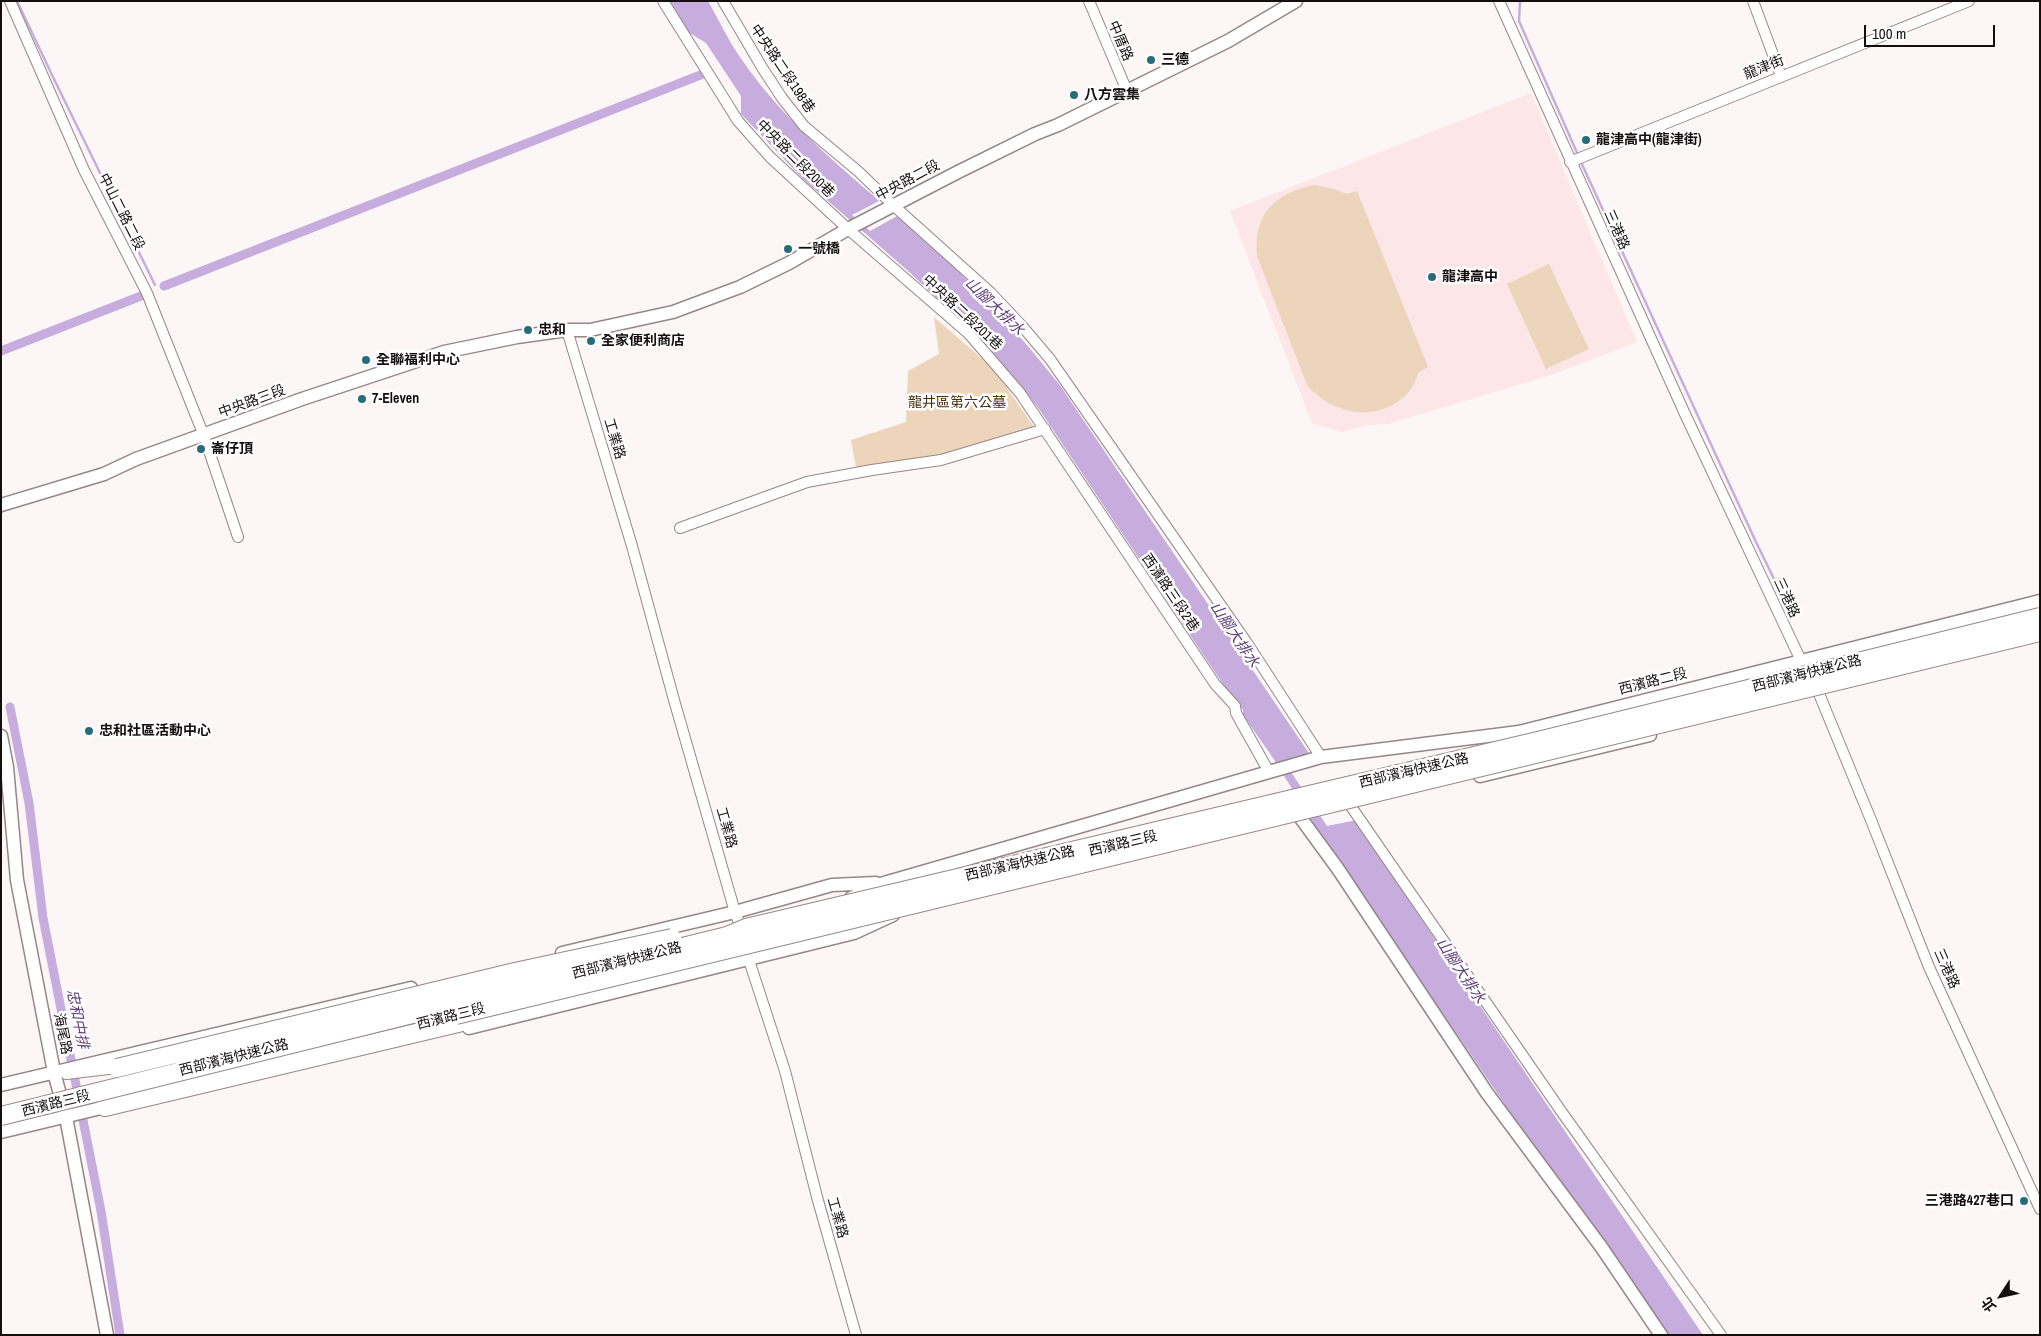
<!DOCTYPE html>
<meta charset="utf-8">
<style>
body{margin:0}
#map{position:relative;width:2041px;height:1336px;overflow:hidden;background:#fdf6f7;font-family:"Archivo Narrow","Noto Sans TC",sans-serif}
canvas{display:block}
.frame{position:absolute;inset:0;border:2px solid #140e0f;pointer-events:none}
.north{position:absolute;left:1976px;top:1271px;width:50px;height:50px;-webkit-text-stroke:4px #fff;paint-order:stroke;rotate:235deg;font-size:14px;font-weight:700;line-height:20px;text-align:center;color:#140e0f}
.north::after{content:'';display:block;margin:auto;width:18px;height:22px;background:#140e0f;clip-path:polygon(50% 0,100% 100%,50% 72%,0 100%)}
.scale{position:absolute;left:1864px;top:25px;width:131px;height:22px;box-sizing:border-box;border:2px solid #140e0f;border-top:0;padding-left:6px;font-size:15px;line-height:18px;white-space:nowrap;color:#140e0f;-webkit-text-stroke:4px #fff;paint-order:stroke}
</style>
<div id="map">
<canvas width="2041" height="1336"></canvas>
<div class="frame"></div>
<div class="north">北</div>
<div class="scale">100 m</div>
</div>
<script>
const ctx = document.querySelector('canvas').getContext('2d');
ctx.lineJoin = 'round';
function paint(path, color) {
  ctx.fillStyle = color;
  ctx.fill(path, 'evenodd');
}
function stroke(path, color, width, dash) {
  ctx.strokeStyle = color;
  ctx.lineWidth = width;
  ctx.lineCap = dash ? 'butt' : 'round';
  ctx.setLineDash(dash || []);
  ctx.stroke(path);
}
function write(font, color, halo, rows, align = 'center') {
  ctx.font = font + ' "Archivo Narrow","Noto Sans TC",sans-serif';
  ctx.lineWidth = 5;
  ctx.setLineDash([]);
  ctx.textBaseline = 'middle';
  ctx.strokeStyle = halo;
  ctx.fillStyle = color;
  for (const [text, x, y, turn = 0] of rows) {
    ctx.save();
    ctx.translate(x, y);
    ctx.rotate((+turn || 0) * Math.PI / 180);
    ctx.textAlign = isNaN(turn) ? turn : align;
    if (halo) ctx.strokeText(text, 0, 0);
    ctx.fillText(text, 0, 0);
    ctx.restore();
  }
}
paint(new Path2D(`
 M 1531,93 L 1637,342 L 1551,375 L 1388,424 L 1369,425 L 1341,432 L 1312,423 L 1230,211 Z`), '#fce6e8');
paint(new Path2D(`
 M 1314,185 L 1334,189 L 1347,194 L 1357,191 L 1428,367 L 1418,373 C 1413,401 1376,418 1350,411 C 1333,407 1318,398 1307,385 L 1257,256 C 1253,214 1275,193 1314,185 Z
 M 1549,264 L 1589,349 L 1546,369 L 1507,284 Z
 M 934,317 L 994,369 L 1034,427 L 1010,438 L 918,467 L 857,473 L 851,440 L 906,422 L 908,371 L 939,354 Z`), '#ecd5ba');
paint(new Path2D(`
 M 670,1 L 708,1 C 719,20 728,40 740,57 C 794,137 873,192 942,256 C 985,295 1023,339 1059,384 L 1703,1335 L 1662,1335 L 1315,826 L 1273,758 L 1243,715 L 1243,710 L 1225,687 L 1186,629 L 1039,409 L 986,344 L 907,270 L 804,180 L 741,114 L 741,96 L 706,43 L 688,32 Z`), '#c6addd');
paint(new Path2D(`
 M 881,200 L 899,215 L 870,231 L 852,215 Z
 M 1316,760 L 1357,820 L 1327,826 L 1287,766 Z`), '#fdf6f7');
stroke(new Path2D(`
 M 17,1 L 52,75 L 155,285
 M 1520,1 L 1519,21 L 1578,155
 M 1580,160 L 1756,542 L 1777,585`), '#c6addd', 2.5);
stroke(new Path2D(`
 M 164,286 L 703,74
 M 1,351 L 141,296
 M 10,707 L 29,803 L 43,918 L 101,1211 L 120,1335`), '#c6addd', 9);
const minor = new Path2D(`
 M 10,1 L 84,170 L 147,293 L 204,436 L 238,537
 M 663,1 L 738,121 L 770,157 L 848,229 L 969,334 L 1020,393 L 1215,684 L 1235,706 L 1236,713 L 1269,772
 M 723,1 L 763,69 L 782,98 L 804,126 L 859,172 L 893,205 L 991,293 L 1022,326 L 1050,359 L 1247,643 L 1321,757
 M 1089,1 L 1127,91
 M 1499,1 L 1685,414 L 1804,667
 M 1753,1 L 1781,76
 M 1570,162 L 1969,1
 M 567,330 L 632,546 L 674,700 L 735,912 L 743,934
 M 680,528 L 807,482 L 872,470 L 941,460 L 1045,429
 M 1815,684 L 1871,820 L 1929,967 L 2040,1209
 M 1350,805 L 1561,1111 L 1721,1335
 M 747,954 L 785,1071 L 817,1197 L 856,1335
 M 66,1074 L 117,1068`);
const tertiary = new Path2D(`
 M 1,505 L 104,474 L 136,459 L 302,399 L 444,352 L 517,337 L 567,330 L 590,330 L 673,312 L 740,287 L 789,263 L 848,229 L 958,172 L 1035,134 L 1058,125 L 1228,41 L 1296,1
 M 1,736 L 7,767 L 17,880 L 54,1072 L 66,1117 L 107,1335
 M 1480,776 L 1650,735
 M 1300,817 L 1338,869 L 1487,1093 L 1602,1248 L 1661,1335
 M 851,898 L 884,883 L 1321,757 L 1519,732 L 2040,601
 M 562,953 L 735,912 L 832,885 L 876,883
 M 469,1028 L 854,933 L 893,915
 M 1,1085 L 411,988
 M 1,1132 L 105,1107 L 113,1107`);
const trunk = new Path2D(`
 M 105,1107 L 479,1018`);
stroke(minor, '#978688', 12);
stroke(tertiary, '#978688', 15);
stroke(trunk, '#978688', 20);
stroke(minor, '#fff', 10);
stroke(tertiary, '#fff', 12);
stroke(trunk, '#fff', 18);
const trunkBridge = new Path2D(`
 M 456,1015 L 2040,632
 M 117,1068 L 515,972 L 672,938
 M 1,1116 L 727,936 L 746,928 L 1542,740 L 2040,617`);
stroke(trunkBridge, '#978688', 20, []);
stroke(trunkBridge, '#fff', 18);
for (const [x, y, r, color] of [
 [1151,60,5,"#276c7b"],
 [1074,95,5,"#276c7b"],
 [1586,140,5,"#276c7b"],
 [788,249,5,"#276c7b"],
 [1432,277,5,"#276c7b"],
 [528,330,5,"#276c7b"],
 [591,341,5,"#276c7b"],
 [366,360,5,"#276c7b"],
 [362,399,5,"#276c7b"],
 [201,449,5,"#276c7b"],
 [89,731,5,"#276c7b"],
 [2024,1201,5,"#276c7b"]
]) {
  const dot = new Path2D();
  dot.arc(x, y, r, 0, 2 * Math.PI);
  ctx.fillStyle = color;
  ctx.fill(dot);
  stroke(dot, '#fff', 2);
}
write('14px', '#140e0f', '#fff', [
 ["中厝路",1120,41,67],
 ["龍津街",1764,68,-22],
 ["中央路二段198巷",782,69,56],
 ["中央路二段200巷",795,159,45],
 ["中央路二段",908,181,-28],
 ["中山二路二段",121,212,63],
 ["三港路",1616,230,66],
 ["中央路二段201巷",962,313,43],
 ["中央路三段",252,402,-20],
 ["工業路",614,439,73],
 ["西濱路三段2巷",1170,593,56],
 ["三港路",1786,598,65],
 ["西部濱海快速公路",1807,674,-14],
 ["西濱路二段",1653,682,-14],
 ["西部濱海快速公路",1414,771,-13],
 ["工業路",726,828,74],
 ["西濱路三段",1123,844,-13],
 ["西部濱海快速公路",1020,864,-13],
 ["西部濱海快速公路",627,961,-14],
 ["三港路",1946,969,66],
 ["西濱路三段",451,1017,-14],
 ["海尾路",62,1034,79],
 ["西部濱海快速公路",234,1058,-14],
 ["西濱路三段",56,1104,-14],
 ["工業路",837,1218,74]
]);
write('bold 14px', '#140e0f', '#fff', [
 ["三德",1161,60],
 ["八方雲集",1084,95],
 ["龍津高中(龍津街)",1596,140],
 ["一號橋",798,249],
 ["龍津高中",1442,277],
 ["忠和",538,330],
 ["全家便利商店",601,341],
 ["全聯福利中心",376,360],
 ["7-Eleven",372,399],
 ["崙仔頂",211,449],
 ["忠和社區活動中心",99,731],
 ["三港路427巷口",2014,1201,"right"]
], 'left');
write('14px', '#472d09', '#fff', [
 ["龍井區第六公墓",957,403]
]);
write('italic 15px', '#5e3d79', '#fff', [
 ["山腳大排水",994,307,44],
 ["山腳大排水",1234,635,56],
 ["山腳大排水",1460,971,56],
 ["忠和中排",77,1019,79]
]);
</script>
